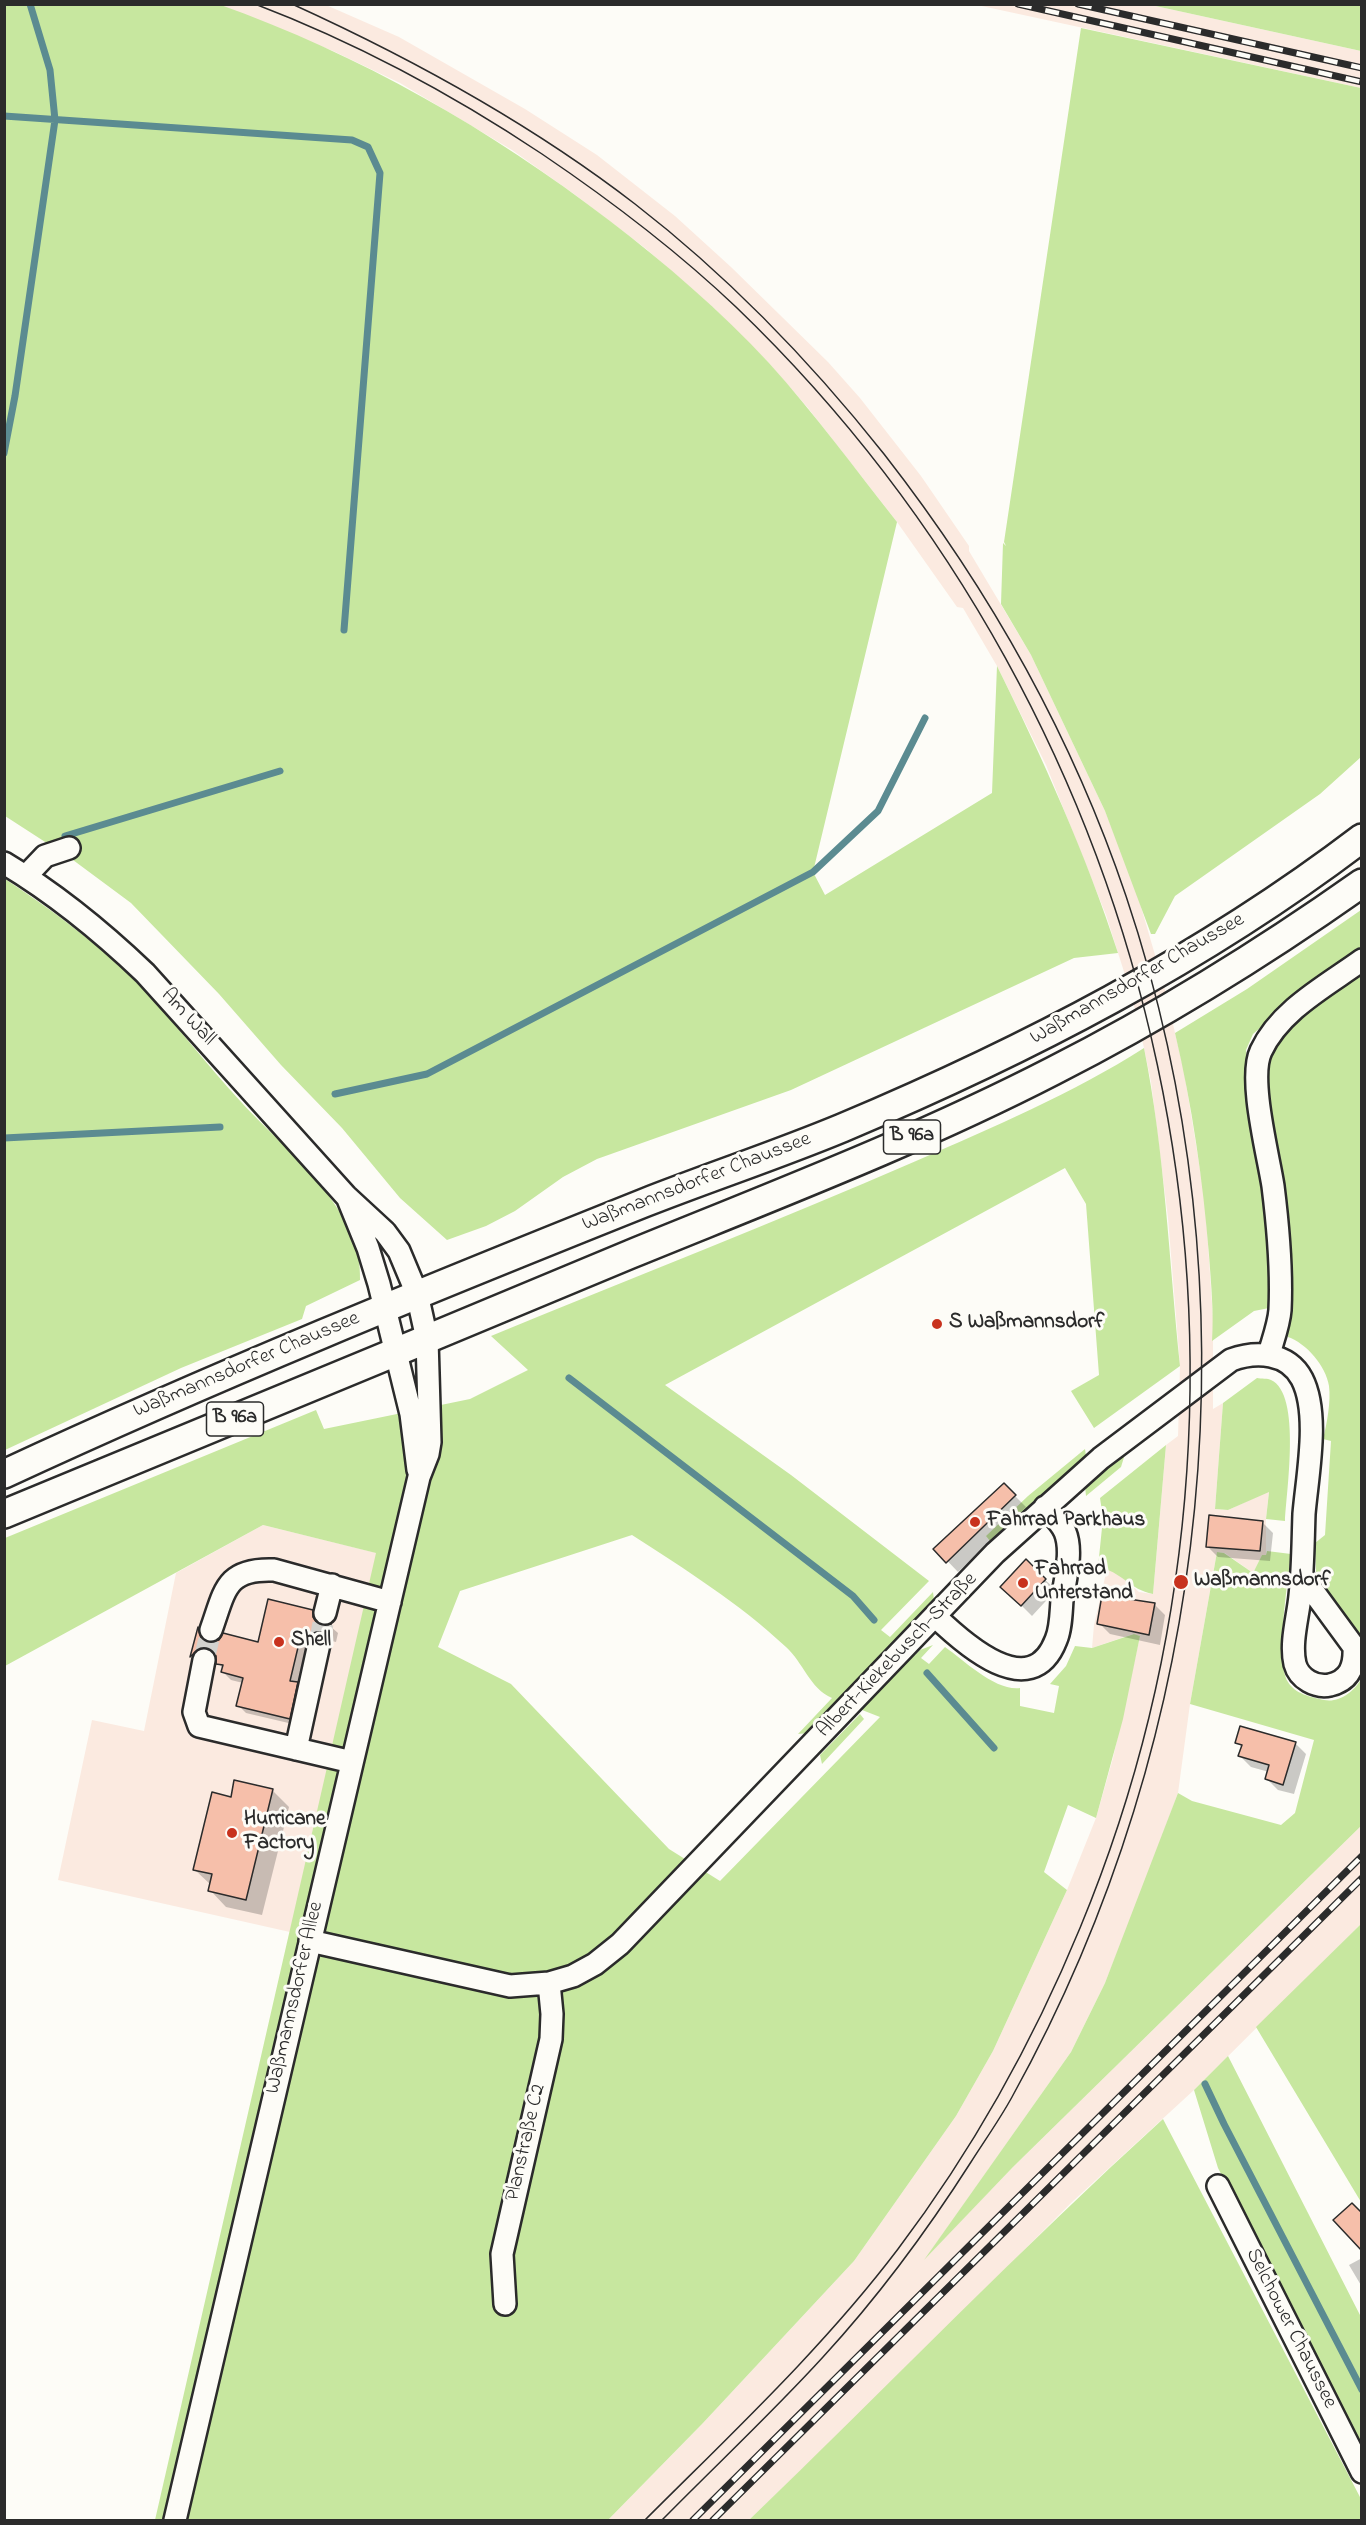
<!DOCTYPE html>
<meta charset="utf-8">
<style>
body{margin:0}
#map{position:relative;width:1366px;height:2525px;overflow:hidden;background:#fdfcf7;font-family:"Indie Flower",sans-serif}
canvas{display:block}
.frame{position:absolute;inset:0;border:6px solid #2b2b2b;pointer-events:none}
</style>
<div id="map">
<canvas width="1366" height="2525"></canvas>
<div class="frame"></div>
</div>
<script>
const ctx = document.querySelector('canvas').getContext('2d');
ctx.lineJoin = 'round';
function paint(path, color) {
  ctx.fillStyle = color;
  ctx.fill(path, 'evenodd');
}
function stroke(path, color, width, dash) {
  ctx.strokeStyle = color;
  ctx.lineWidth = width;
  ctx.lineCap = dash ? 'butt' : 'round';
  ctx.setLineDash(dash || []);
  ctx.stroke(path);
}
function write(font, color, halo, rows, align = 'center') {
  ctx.font = font + ' "Indie Flower",sans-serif';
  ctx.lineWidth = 6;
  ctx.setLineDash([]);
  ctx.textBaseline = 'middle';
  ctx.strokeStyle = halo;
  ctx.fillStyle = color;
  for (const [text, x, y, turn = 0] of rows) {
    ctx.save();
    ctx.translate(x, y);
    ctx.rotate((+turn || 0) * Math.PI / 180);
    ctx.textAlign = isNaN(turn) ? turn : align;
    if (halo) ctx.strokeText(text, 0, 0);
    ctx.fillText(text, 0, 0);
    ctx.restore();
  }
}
paint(new Path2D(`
 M 218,5 L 326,5 L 399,37 L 525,109 L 597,155 L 675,216 L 731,267 L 828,362 L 860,398 L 921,476 L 969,546 L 969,551 L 1031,655 L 1105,811 L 1135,886 L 1164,986 L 1184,1071 L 1205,1200 L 1213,1318 L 1213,1409 L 1223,1403 L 1215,1509 L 1228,1510 L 1269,1491 L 1266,1519 L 1266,1555 L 1262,1555 L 1253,1573 L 1225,1553 L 1217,1552 L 1190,1704 L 1178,1793 L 1138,1901 L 1105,1983 L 1071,2052 L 928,2255 L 1013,2167 L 1361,1826 L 1361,1924 L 1194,2090 L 1071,2203 L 894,2381 L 749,2520 L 608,2520 L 703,2423 L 854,2261 L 956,2116 L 993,2051 L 1067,1890 L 1096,1818 L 1113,1758 L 1140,1636 L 1133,1634 L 1092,1648 L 1094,1625 L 1107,1569 L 1116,1572 L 1139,1592 L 1153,1594 L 1166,1445 L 1178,1436 L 1180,1366 L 1168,1218 L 1151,1082 L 1144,1048 L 1132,997 L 1106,915 L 1046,765 L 997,666 L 963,608 L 957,607 L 897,522 L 808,408 L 768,362 L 715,309 L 645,248 L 574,194 L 512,150 L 400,83 L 333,51 Z
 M 977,5 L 1151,5 L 1361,51 L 1361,88 Z
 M 263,1525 L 377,1553 L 290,1932 L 58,1880 L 92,1720 L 144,1731 L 176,1573 Z`), '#fbeae0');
paint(new Path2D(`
 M 218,4 C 361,55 490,129 610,221 C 666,264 721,311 769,363 C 815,414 855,469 897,522 L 813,872 L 825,895 L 992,793 L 997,666 C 1043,759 1086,854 1118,953 L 1074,958 L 791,1090 L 597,1159 L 563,1177 L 515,1211 L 486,1226 L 447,1240 L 400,1198 L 342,1128 L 281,1065 L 219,994 L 131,903 L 73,860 L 5,816 L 4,5 Z
 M 1151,5 L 1361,5 L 1361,51 Z
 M 1081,28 L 1361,88 L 1361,757 L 1320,794 L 1175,896 L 1155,934 L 1151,934 L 1105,811 L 1031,655 L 1001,604 L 1003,543 L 1006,546 L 1004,542 Z
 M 5,879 C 51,909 98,944 137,983 C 174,1021 206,1064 242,1103 C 285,1150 364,1210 360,1280 L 306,1306 L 302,1319 L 181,1368 L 5,1450 Z
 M 1361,910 L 1361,951 L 1281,1010 L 1253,1034 L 1246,1050 L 1266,1190 L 1272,1297 L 1269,1308 L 1254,1311 L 1212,1341 C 1214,1312 1211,1284 1209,1255 C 1203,1180 1192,1105 1175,1033 L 1247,989 Z
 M 1361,971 L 1361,1637 L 1324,1589 L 1316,1574 L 1315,1543 L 1325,1535 L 1331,1441 L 1323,1439 C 1327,1424 1331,1401 1329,1386 C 1326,1366 1306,1343 1288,1337 L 1290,1278 L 1266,1086 C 1266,1074 1266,1061 1271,1049 C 1282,1023 1337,989 1361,971 Z
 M 1144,1048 C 1165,1153 1169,1260 1180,1366 L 1094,1428 L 1071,1391 L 1099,1375 L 1086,1204 L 1065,1168 L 665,1385 L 791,1475 L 929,1581 L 881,1630 L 890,1637 L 933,1592 L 934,1600 L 896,1641 L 915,1655 L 920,1650 L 933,1645 L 921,1658 L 929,1664 L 945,1647 C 965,1661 995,1691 1020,1688 L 1020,1706 L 1054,1713 L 1059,1686 L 1050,1684 L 1066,1666 L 1075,1646 L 1092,1648 L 1134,1634 L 1140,1636 L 1123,1719 L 1096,1818 L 1068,1805 L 1044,1872 L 1067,1890 L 993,2051 L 956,2116 L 854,2261 L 703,2423 L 608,2520 L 155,2520 L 376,1553 L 263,1525 L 5,1666 L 5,1538 L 316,1410 L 324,1429 L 470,1399 L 528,1370 L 491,1336 C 632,1278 775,1222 916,1161 C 993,1127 1072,1094 1144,1048 ZM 632,1535 C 686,1570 739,1603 786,1647 C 803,1662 810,1689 832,1698 L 798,1734 L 808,1733 L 839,1701 L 880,1717 L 720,1881 L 669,1849 L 511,1684 L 438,1647 L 460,1591 Z
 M 1257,1378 C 1261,1379 1268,1378 1271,1380 C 1302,1394 1286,1493 1285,1521 L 1266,1519 L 1269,1492 L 1228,1510 L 1215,1509 L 1223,1403 Z
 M 1166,1445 L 1153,1594 C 1130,1590 1121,1571 1098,1567 L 1103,1518 L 1100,1498 Z
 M 1085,1449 L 1086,1456 L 990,1541 L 986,1536 L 1028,1496 Z
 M 1125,1454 L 1121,1467 L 1086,1496 L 1085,1486 Z
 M 1267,1551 L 1291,1554 C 1288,1582 1275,1659 1288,1682 C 1295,1694 1311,1697 1324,1700 C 1339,1703 1354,1692 1361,1679 L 1361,1826 L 1013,2167 L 924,2260 L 1071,2052 L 1105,1983 L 1178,1793 L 1192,1801 L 1281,1825 L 1295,1813 L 1314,1740 L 1190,1704 L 1217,1552 L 1224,1553 L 1253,1573 L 1262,1555 L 1266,1555 Z
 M 860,1714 L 864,1719 L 822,1764 L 820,1755 Z
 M 1361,1924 L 1361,2202 L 1256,2027 Z
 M 1228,2056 L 1361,2317 L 1361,2444 L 1218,2168 L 1194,2090 Z
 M 1163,2119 L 1361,2499 L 1361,2520 L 749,2520 C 887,2387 1021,2248 1163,2119 Z`), '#c7e79f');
paint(new Path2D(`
 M 1004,1485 L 1026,1507 L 958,1572 L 936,1549 Z
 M 1262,1522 L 1273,1533 L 1270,1561 L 1218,1557 L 1207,1546 Z
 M 1026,1562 L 1056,1590 L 1032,1616 L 1003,1587 Z
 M 1155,1605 L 1165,1615 L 1160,1645 L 1110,1634 L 1099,1623 Z
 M 312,1611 L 320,1619 L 320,1626 L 330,1626 L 338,1633 L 336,1642 L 324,1639 L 308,1646 L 299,1685 L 305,1692 L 297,1725 L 246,1713 L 238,1705 L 243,1683 L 231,1680 L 223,1672 L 224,1669 L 218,1663 L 216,1655 L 207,1656 L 199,1664 L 192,1657 L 198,1630 L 205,1637 L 207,1644 L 259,1643 Z
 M 1237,1742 L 1295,1743 L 1306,1754 L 1294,1794 L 1278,1790 L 1267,1779 L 1269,1772 L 1251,1767 L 1240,1756 L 1243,1748 Z
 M 272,1790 L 289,1807 L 262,1915 L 226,1907 L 210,1890 L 211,1885 L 195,1870 L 232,1798 Z
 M 1362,2258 L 1362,2287 L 1349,2265 Z`), '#0003');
stroke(new Path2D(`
 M 4,116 L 352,140 L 368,147 L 380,173 L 344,630
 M 4,453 L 15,396 L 55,120 L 50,70 L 30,4
 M 65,836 L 280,771
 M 335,1094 L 427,1074 L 813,872 L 878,811 L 925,718
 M 4,1138 L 220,1127
 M 569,1378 L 853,1596 L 874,1620
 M 927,1673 L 994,1748
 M 1205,2084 L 1224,2124 L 1362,2390`), '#5b8b91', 7);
const building = new Path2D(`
 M 1004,1483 L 1016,1495 L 946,1563 L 933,1549 Z
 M 1209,1515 L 1263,1521 L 1260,1551 L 1206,1547 Z
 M 1026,1559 L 1046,1579 L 1021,1606 L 1000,1587 Z
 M 1102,1595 L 1155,1603 L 1149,1635 L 1097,1624 Z
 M 268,1599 L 313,1610 L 313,1617 L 317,1623 L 322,1625 L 331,1624 L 328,1635 L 316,1632 L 307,1641 L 300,1639 L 290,1681 L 298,1682 L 290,1719 L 236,1706 L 243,1678 L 221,1672 L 223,1665 L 216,1664 L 216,1656 L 212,1650 L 200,1648 L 190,1657 L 198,1627 L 201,1638 L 207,1642 L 219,1640 L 223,1633 L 258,1642 Z
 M 1240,1726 L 1296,1742 L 1283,1785 L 1265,1779 L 1269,1765 L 1238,1756 L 1242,1745 L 1235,1743 Z
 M 234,1780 L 273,1789 L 246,1900 L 208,1891 L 212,1874 L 193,1870 L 212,1792 L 231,1797 Z
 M 1352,2203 L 1362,2213 L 1362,2251 L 1333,2220 Z`);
paint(building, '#f6bfaa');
stroke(building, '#2b2b2b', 1.5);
stroke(new Path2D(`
 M 319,1644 L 325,1613
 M 204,1660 L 211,1630`), '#d3d2ce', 21, [21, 10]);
const minor = new Path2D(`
 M 4,863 C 56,894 102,932 145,973 L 346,1196 L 385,1232 L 399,1251 L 417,1294 L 427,1339 L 430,1442 L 428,1454 L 419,1477 L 175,2520
 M 26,876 L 45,856 L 69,848
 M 348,1199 L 368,1248 L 379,1284 L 411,1414 L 418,1470
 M 1269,1354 C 1273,1340 1279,1324 1280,1310 C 1282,1269 1278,1226 1273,1186 C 1268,1154 1248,1078 1261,1051 C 1280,1010 1326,986 1362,960
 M 325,1613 L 332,1585
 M 935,1616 C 963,1643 1031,1705 1056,1640 C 1061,1629 1061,1613 1062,1600 C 1065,1580 1073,1551 1065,1532 C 1061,1522 1052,1515 1045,1507
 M 211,1630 C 225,1591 225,1568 274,1570 L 390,1602
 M 204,1660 L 194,1712 L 199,1726 L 352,1762
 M 296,1749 L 319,1644
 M 310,1941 L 510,1986 L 549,1983 L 573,1976 L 595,1964 L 620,1944 L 995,1553 L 1101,1458 L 1231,1360 C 1256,1351 1288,1352 1302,1379 C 1320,1414 1307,1477 1304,1514 C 1303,1542 1303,1569 1300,1596 C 1298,1617 1290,1643 1295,1664 C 1299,1679 1316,1688 1330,1685 C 1350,1680 1355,1666 1354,1647 L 1302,1576
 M 1218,2186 L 1362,2472
 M 505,2304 L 502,2254 L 551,2039 L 552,2014 L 549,1983`);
const major = new Path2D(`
 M 4,1474 C 215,1376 429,1289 644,1203 C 710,1177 777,1155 842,1128 C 1025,1051 1203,959 1362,838
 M 4,1514 C 214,1428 422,1341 631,1254 C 773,1196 917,1141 1053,1071 C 1161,1016 1263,953 1362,883`);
stroke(minor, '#2b2b2b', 26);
stroke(major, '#2b2b2b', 32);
stroke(minor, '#fdfcf7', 21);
stroke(major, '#fdfcf7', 27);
stroke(new Path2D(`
 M 255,4 C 357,43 452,94 542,154 C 610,200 676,250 736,307 C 1170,724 1311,1371 1080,1928 C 1033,2042 972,2151 898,2249 C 823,2348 732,2433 645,2520
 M 292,4 C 413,59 530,123 635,204 C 728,276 811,362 884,454 C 987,586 1072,736 1126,896 C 1259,1291 1214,1733 1012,2097 C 1000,2119 985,2140 971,2162 C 927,2231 879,2296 823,2357 C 772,2413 715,2466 662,2520`), '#2b2b2b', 1.5);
const rail = new Path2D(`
 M 1018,4 L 1362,82
 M 1078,4 L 1362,68
 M 693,2520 L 1362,1856
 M 713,2520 L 1362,1878`);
stroke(rail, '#2b2b2b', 7);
stroke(rail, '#fdfcf7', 4.5, [14]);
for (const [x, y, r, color] of [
 [937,1324,6,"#c8321e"],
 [975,1522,6,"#c8321e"],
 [1181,1582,8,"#c8321e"],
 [1023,1583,6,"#c8321e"],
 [279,1642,6,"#c8321e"],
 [232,1833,6,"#c8321e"]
]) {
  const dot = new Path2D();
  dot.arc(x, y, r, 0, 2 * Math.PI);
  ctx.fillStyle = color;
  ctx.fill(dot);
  stroke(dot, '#fdfcf7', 2);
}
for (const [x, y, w] of [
 [912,1137,57],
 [235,1419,57]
]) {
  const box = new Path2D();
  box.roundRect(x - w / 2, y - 17, w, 34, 4.5);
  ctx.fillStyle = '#fdfcf7';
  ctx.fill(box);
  stroke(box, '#2b2b2b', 1.5);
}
write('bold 20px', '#2b2b2b', null, [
 ["B 96a",912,1137],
 ["B 96a",235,1419]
]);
write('21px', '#2b2b2b', '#fdfcf7', [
 ["Waßmannsdorfer Chaussee",1138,980,-30],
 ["Am Wall",187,1018,47],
 ["Waßmannsdorfer Chaussee",697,1183,-21],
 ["Waßmannsdorfer Chaussee",247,1366,-23],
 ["Albert-Kiekebusch-Straße",898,1656,-46],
 ["Waßmannsdorfer Allee",296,1998,-77],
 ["Planstraße C2",527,2143,-77],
 ["Selchower Chaussee",1290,2329,63]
]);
write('bold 21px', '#2b2b2b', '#fdfcf7', [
 ["S Waßmannsdorf",949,1324],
 ["Fahrrad Parkhaus",987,1522],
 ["Fahrrad",1035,1571],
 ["Unterstand",1035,1595],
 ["Waßmannsdorf",1194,1582],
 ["Shell",291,1642],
 ["Hurricane",244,1821],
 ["Factory",244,1845]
], 'left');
</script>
